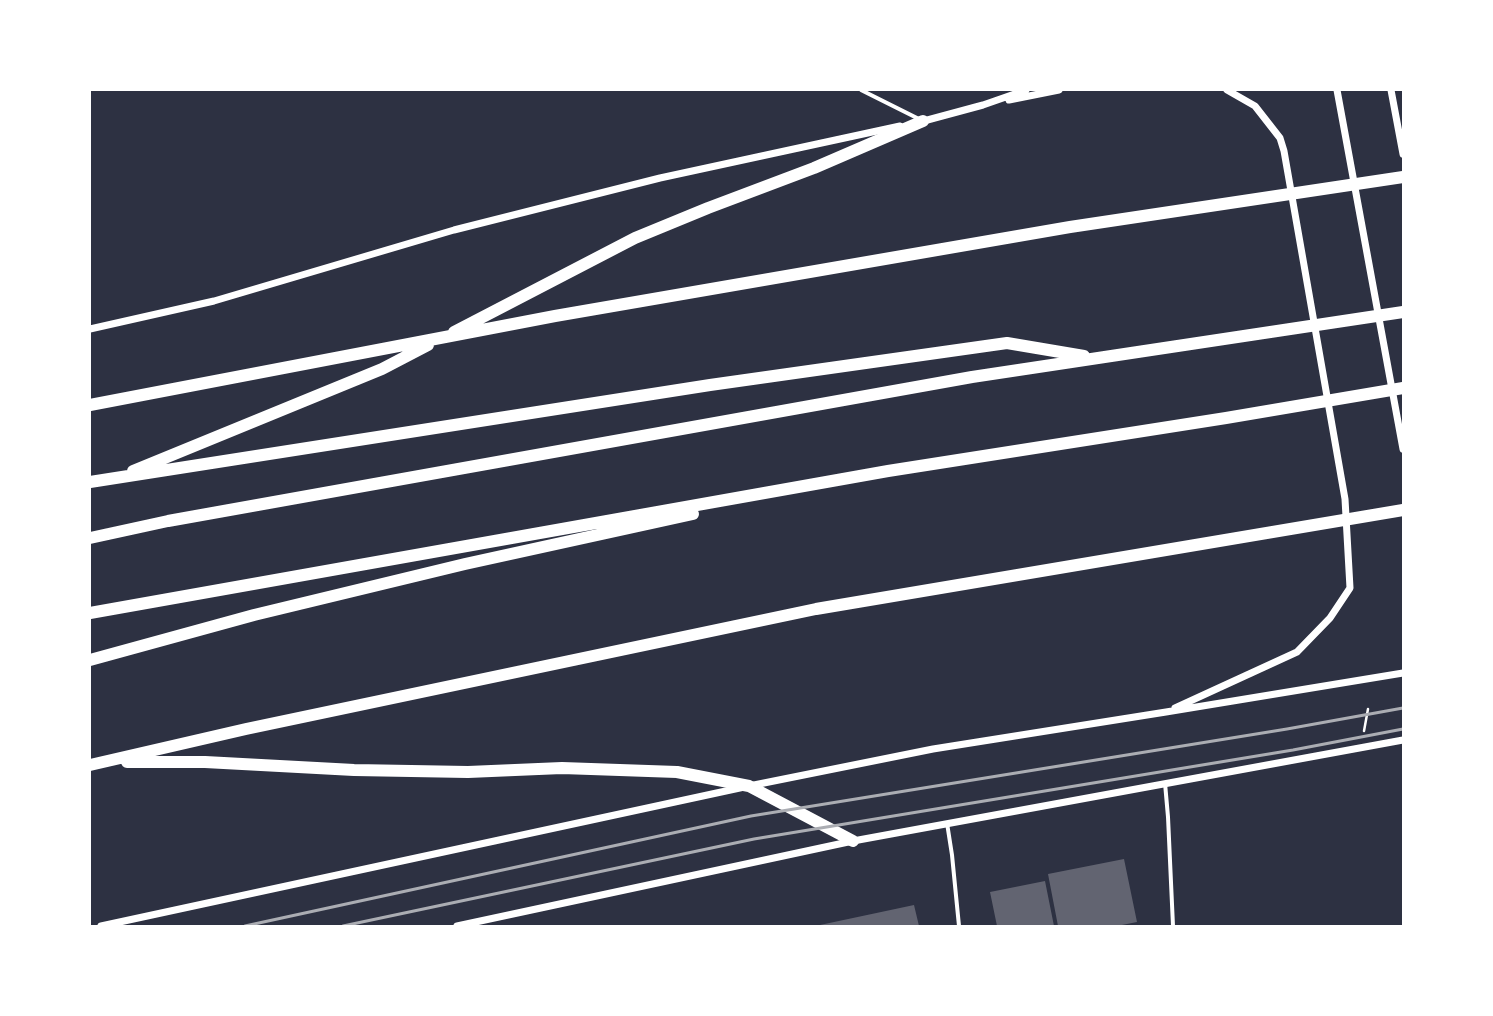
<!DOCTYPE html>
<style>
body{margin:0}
#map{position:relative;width:1493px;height:1016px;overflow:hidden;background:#2d3142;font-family:"Open Sans",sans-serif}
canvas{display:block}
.frame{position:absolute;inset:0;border:91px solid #fff;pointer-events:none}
</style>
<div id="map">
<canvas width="1493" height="1016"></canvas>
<div class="frame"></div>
</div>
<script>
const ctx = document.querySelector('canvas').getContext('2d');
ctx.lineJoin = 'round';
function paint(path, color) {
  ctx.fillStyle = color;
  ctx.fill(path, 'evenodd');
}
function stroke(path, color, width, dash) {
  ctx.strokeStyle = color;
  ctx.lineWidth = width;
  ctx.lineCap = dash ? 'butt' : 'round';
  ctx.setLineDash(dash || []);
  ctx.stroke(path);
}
paint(new Path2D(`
 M 1124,859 L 1137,922 L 1117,926 L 1058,926 L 1048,874 Z
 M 1045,881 L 1054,926 L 997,926 L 990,892 Z
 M 914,905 L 919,926 L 820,926 L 820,925 Z`), '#626471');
stroke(new Path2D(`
 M 1364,731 L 1368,709`), '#fff', 2.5);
stroke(new Path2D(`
 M 861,90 L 919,119
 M 1165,783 L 1168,817 L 1173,926
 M 947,823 L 952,855 L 959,926`), '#fff', 4);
stroke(new Path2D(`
 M 1337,90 L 1403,449
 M 1391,90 L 1403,154
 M 1009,100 L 1059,90
 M 920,122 L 983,105 L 1026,90
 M 90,329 L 214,301 L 454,230 L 660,178 L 900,126
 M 1175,708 L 1297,652 L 1330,618 L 1350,588 L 1345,499 L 1284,151 L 1280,138 L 1255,106 L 1227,90
 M 101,926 L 749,786 L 933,749 L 1166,712 L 1403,673
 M 457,926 L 853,841 L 1403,740`), '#fff', 7);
stroke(new Path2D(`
 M 454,332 L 635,238 L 708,208 L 814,168 L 923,121
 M 90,405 L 555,316 L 1070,227 L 1403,177
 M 133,471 L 382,369 L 428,345
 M 90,482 L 710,385 L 1007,343 L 1084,356
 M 90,538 L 168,521 L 972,377 L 1403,312
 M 90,613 L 888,471 L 1226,418 L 1403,388
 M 90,660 L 254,615 L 465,564 L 693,514
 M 127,762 L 205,762 L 354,770 L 468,772 L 562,768 L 677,772 L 749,786 L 853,841
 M 90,765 L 246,729 L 816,609 L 1403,510`), '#fff', 12);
stroke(new Path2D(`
 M 245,926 L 751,816 L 1287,729 L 1403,708
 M 343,926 L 754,839 L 1293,750 L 1403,729`), '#abadb3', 3);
</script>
